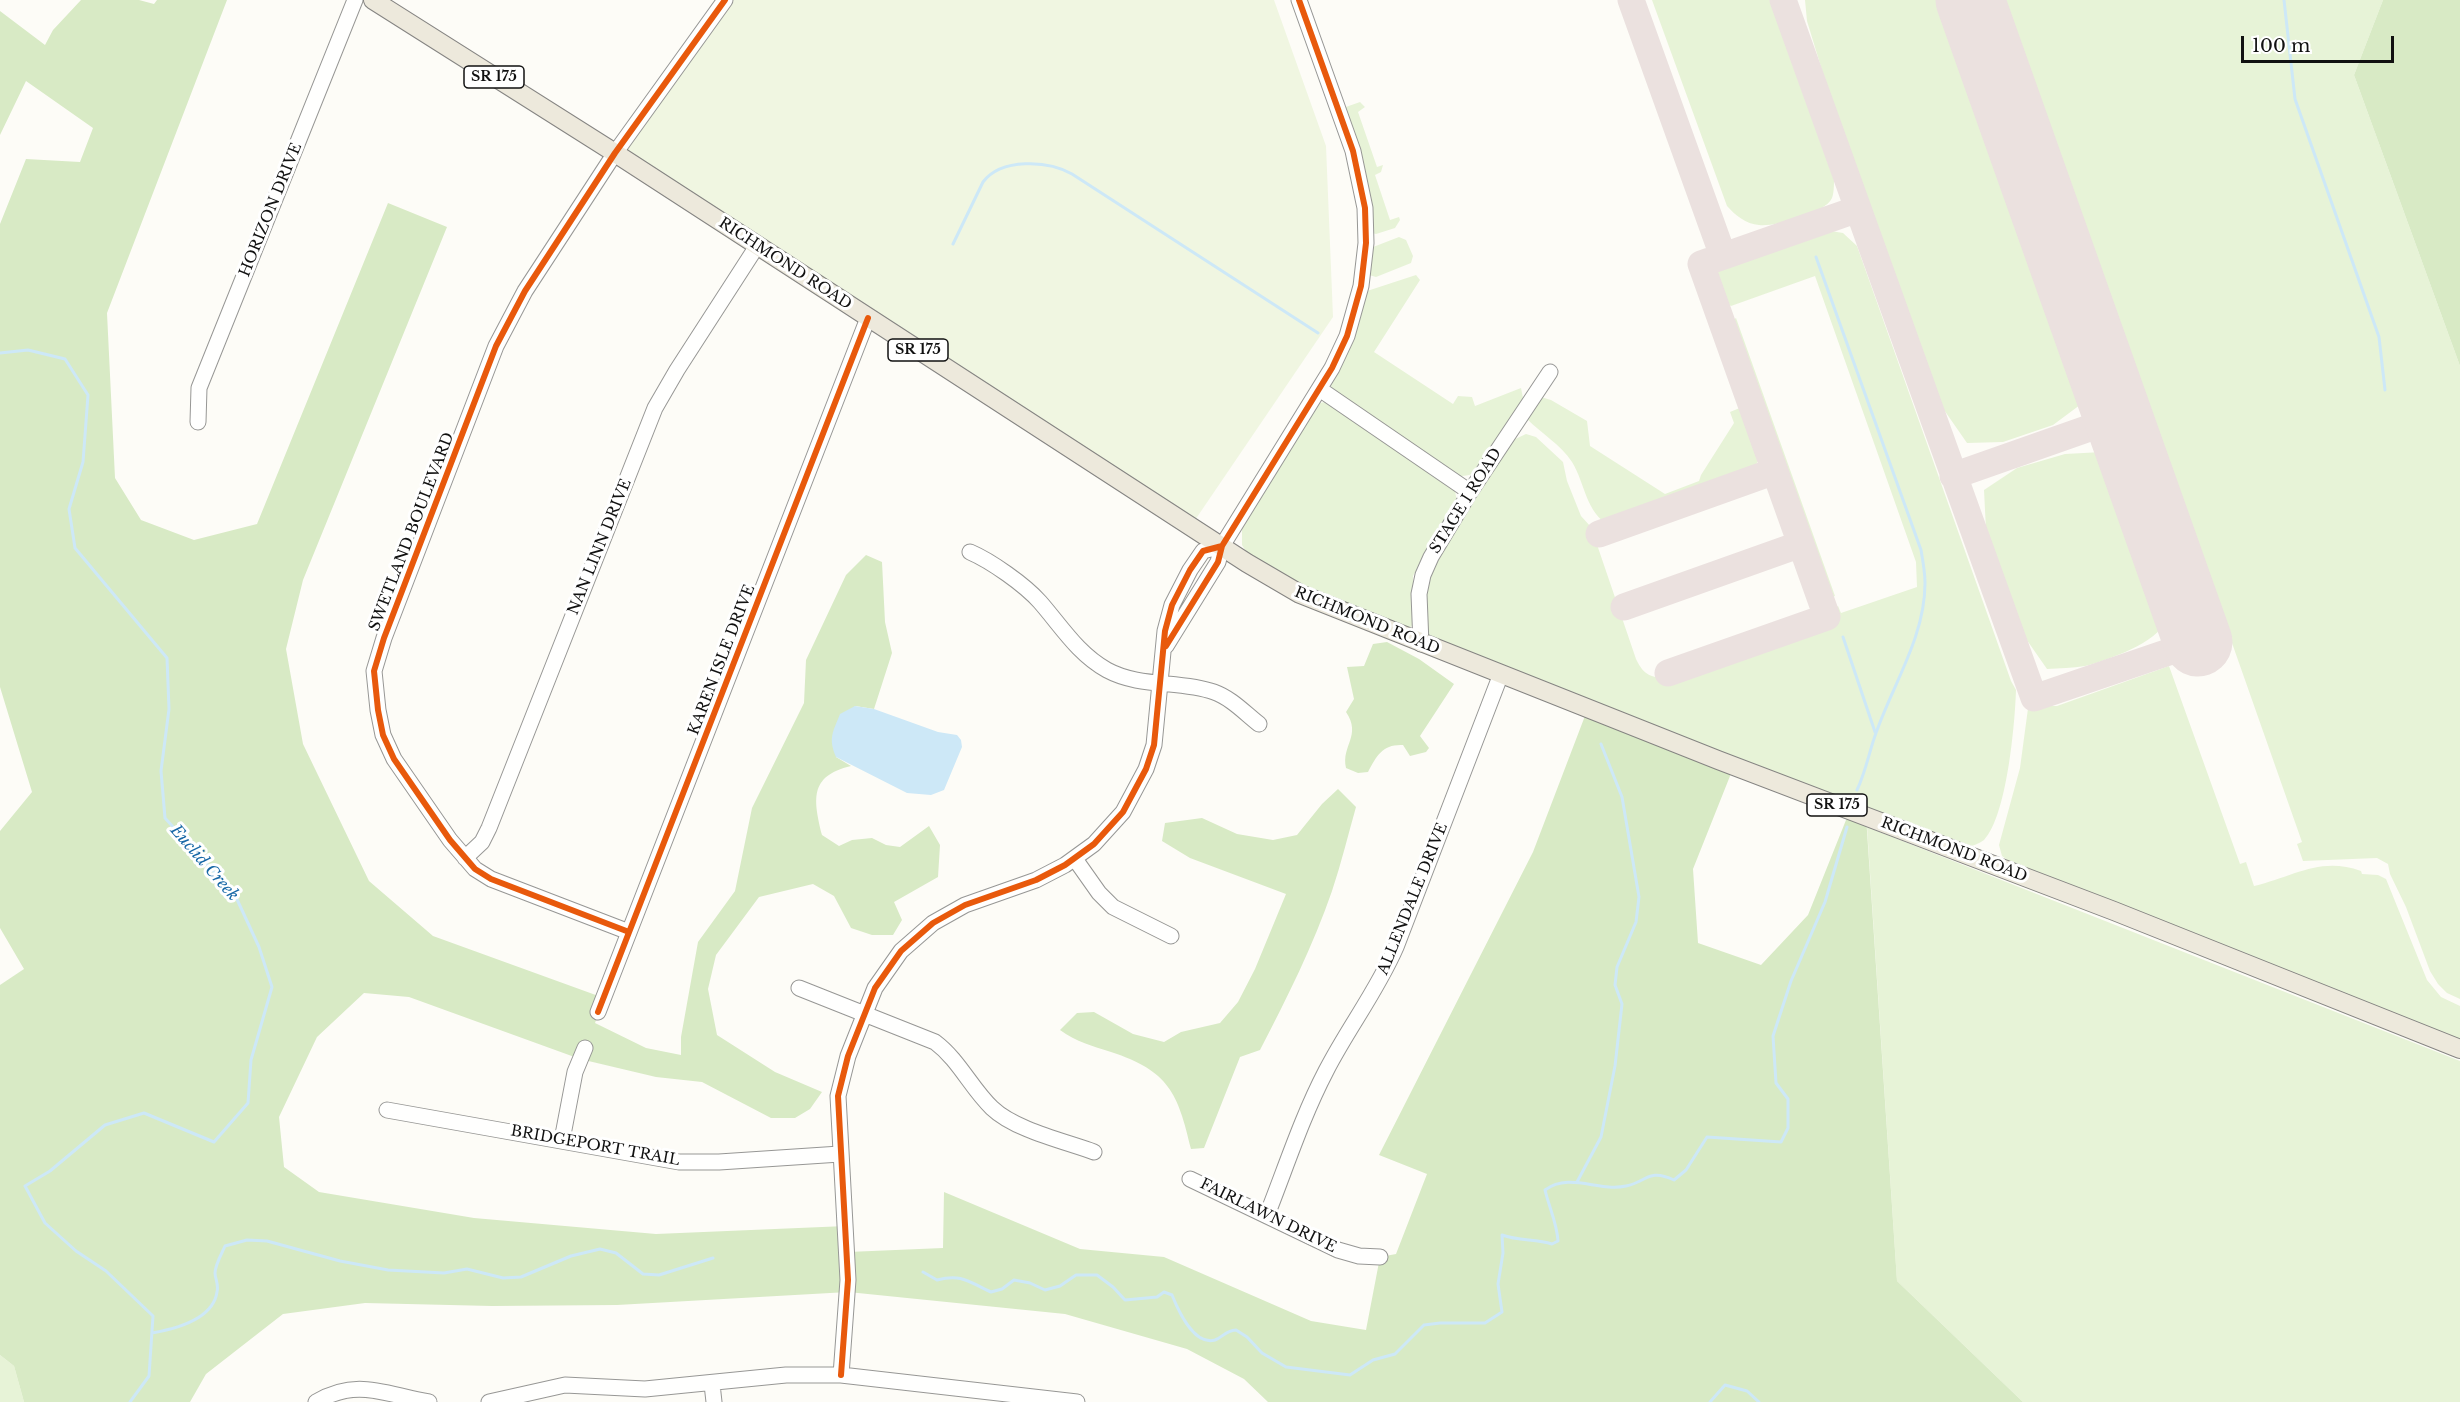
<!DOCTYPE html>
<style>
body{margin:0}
#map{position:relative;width:2460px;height:1402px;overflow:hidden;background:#fdfcf7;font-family:"Libre Baskerville",serif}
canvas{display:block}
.scale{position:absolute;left:2241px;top:36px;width:153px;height:27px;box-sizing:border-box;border:3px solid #111;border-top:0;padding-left:8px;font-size:18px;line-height:21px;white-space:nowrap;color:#111;-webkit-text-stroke:4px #fff;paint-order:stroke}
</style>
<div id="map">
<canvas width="2460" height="1402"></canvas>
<div class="scale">100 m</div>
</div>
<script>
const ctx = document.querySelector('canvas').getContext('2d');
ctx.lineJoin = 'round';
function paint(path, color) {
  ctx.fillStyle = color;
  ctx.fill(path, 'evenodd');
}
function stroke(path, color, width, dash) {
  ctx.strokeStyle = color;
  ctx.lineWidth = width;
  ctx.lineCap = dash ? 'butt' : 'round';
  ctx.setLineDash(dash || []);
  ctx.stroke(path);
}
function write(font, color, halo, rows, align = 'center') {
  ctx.font = font + ' "Libre Baskerville",serif';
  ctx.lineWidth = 6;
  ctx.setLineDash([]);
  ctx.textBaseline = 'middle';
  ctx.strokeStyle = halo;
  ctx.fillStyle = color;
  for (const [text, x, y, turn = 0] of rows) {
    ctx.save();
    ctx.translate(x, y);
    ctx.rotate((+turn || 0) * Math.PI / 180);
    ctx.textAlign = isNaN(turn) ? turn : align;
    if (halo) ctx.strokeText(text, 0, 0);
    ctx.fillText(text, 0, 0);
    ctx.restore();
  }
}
paint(new Path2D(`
 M 1652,0 L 1770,0 L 1834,180 C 1834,184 1834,193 1832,198 C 1825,214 1774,227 1759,225 C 1746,224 1735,215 1727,206 Z
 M 1805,0 L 1941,0 L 2084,402 L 2053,425 L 2003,442 L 1967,443 L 1942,407 L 1846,149 L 1807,21 Z
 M 1994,0 L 2383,0 L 2354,75 L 2460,366 L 2460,999 L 2447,993 L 2438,984 L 2430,971 L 2406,907 L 2390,874 L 2388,864 L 2377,858 L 2303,861 L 2297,844 L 2302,842 L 2232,643 L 2223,646 Z
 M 1360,102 L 1365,107 L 1358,112 L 1377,167 L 1383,165 L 1381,172 L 1375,175 L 1390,220 L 1399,217 L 1400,220 L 1395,228 L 1376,234 L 1372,233 L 1343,108 Z
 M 1831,231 L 1843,233 L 1857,246 L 2011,681 L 2016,690 C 2015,723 2007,816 1984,840 C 1979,844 1973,845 1967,848 L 1436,642 L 1428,634 L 1424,619 L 1427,575 L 1511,441 L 1526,434 L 1536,437 L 1563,462 L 1567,481 L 1581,516 L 1591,527 L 1636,659 C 1644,676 1652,678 1670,678 L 1829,618 L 1830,609 L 1838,606 L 1841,613 L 1917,587 L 1916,562 L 1815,276 L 1731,306 L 1719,300 L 1711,277 L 1719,270 Z
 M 1399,237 L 1406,240 L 1413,256 L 1411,263 L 1376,277 L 1369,275 L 1368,249 Z
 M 1416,275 L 1420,280 L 1374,352 L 1453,404 L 1458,396 L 1472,397 L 1475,406 L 1521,388 L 1523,398 C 1514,412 1484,465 1474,473 C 1467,477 1458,476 1451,475 L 1333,390 L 1330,384 L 1364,292 Z
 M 1736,318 L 1835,596 C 1828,599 1827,594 1823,591 L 1730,330 L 1732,321 Z
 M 1541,397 L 1551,400 L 1587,421 L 1590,446 L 1665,494 L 1699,481 L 1701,475 L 1734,423 L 1730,412 L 1747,405 C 1757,432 1773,456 1745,476 L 1609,525 C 1586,513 1585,483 1572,462 C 1561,445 1541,433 1527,419 Z
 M 1325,402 L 1455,491 L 1457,502 L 1425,553 L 1413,576 L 1413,623 L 1410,629 L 1293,583 L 1247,553 L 1242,545 L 1242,526 L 1320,403 Z
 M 2102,452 L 2165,621 C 2159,642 2106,661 2085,666 C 2073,668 2059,668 2047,669 L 2024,636 L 2001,577 L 1986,530 L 1984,490 L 2017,468 L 2065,454 Z
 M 2169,666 L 2240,864 L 2246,862 L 2254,886 C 2293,877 2320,856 2361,871 L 2362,874 L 2378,875 L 2386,879 L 2427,980 L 2441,997 L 2460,1006 L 2460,1041 L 2010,862 L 2002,856 L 1999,845 L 2020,768 L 2029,701 L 2039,706 L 2057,706 Z
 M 1867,827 L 2460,1061 L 2460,1402 L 2023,1402 L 1897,1281 Z
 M 0,1355 L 14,1366 L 24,1402 L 0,1402 Z`), '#e7f3d7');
paint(new Path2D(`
 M 81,0 L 139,0 L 154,4 L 157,0 L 227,0 L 107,313 L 115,478 L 141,520 L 194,540 L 257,524 L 388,203 L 447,227 L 303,580 L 286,649 L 303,744 L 369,881 L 433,936 L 604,998 L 595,1023 L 646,1048 L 681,1055 L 681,1037 L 698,942 L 735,891 L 752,808 L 804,703 L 806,660 L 846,575 L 866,555 L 882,562 L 885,622 L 892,653 L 874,709 L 855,706 L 836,757 L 851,766 C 808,776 814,801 822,835 L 839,846 L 852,840 L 872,838 L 886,845 L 900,847 L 929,826 L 940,845 L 938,877 L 894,902 L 902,920 L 893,935 L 872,935 L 851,928 L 834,896 L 813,884 L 759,897 L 716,955 L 708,989 L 717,1035 L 775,1072 L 822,1092 L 810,1109 L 795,1118 L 771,1118 L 702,1082 L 656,1077 L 580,1059 L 409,997 L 364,993 L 317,1037 L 279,1117 L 284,1167 L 319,1192 L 474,1218 L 656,1234 L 846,1226 L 848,1252 L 943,1248 L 944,1192 L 1080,1249 L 1164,1257 L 1311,1321 L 1366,1330 L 1380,1257 L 1396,1254 L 1427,1174 L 1379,1155 L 1533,852 L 1588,708 L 1734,766 L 1693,869 L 1698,943 L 1761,965 L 1808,915 L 1850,810 L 1866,816 L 1897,1281 L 2023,1402 L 1268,1402 L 1244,1379 L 1187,1349 L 1065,1314 L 848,1292 L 617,1305 L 492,1306 L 365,1303 L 283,1314 L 206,1374 L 190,1402 L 24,1402 L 14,1366 L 0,1355 L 0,985 L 24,969 L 0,928 L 0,831 L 32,792 L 0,687 L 0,224 L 26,159 L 80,162 L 93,128 L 26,81 L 0,135 L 0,11 L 45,45 L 53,30 Z
 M 2383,0 L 2460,0 L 2460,366 L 2354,75 Z
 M 1387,642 L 1419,659 L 1454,684 L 1420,736 L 1429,748 L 1426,752 L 1410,756 L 1403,745 C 1383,744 1377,755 1368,772 L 1358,773 L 1346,768 C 1341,745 1362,736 1346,712 L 1354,699 L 1347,667 L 1364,666 L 1373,644 Z
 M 1338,789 L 1356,807 C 1348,835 1341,864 1332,891 C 1313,946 1287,998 1260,1050 L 1240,1057 L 1204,1148 L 1191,1149 C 1178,1093 1169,1071 1111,1052 C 1092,1046 1077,1042 1060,1030 L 1077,1013 L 1094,1012 L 1133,1034 L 1164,1042 L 1181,1032 L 1220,1023 L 1238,1002 L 1255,969 L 1286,894 L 1190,858 L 1162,841 L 1165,823 L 1202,818 L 1237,834 L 1273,840 L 1297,835 L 1322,804 Z`), '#d8eac5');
paint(new Path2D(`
 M 733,0 L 1274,0 L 1326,146 L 1333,317 L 1191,526 L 615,153 Z`), '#f0f6e1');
paint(new Path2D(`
 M 855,706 L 874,709 L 938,732 L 957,735 L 961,740 L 962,747 L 944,790 L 931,795 L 907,793 L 836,757 C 828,738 833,732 840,714 Z`), '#cde8f7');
stroke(new Path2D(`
 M 2284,0 L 2295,99 L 2379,337 L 2385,390
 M 953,244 L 983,182 C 1001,158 1048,160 1072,174 L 1318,333
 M 1816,257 L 1921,550 C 1923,561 1925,572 1925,583 C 1925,637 1893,684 1876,733 C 1869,752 1866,771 1857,790
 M 0,353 L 28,350 L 65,359 L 88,395 L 83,462 L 69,509 L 75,548 L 167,658 L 169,709 L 161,771 L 165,818 L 235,895 L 259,947 L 272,987 L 251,1060 L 248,1103 L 214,1142 L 144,1113 L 105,1125 L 50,1171 L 25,1186 L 45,1223 L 76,1251 L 106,1271 L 153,1316 L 149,1376 L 130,1402
 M 1843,637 L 1875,732
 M 1577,1182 L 1601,1137 L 1615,1066 L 1622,1004 L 1615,985 L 1617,967 L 1636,922 L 1639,897 L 1622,797 L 1601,744
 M 923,1272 L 937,1280 C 963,1273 970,1283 991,1292 L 1002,1289 L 1014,1280 L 1030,1283 L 1045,1290 L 1060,1286 L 1076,1275 L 1097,1275 L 1113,1287 L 1125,1300 L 1157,1297 L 1164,1292 L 1172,1295 C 1178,1310 1194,1346 1215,1340 C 1223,1337 1225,1331 1236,1330 L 1247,1337 L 1262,1353 L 1286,1367 L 1350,1375 L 1373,1360 L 1395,1354 L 1424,1325 L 1440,1323 L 1485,1323 L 1502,1312 L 1498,1284 L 1503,1253 L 1502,1235 C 1519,1241 1535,1239 1552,1244 L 1558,1241 C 1557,1223 1549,1207 1545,1190 C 1570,1172 1598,1192 1626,1186 C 1647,1182 1648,1168 1674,1180 L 1686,1170 L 1707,1137 L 1781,1142 L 1788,1128 L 1788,1099 L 1776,1083 L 1773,1036 L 1791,981 L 1825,902 L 1847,827
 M 152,1333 C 175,1329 213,1319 217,1292 C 219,1284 215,1279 215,1273 C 215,1265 222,1253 225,1246 L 247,1240 L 267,1241 L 340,1261 L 388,1270 L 444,1273 L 467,1269 L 503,1278 L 521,1277 L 571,1256 L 600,1249 L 616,1253 L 643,1274 L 659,1275 L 713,1258
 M 1710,1402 L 1725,1385 L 1747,1391 L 1759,1402`), '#cde8f7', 3);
stroke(new Path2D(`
 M 1631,0 L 1723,256
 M 1783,0 L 2034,698 L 2198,642
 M 1953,476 L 2118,418
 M 1599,534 L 1775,471
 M 1624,607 L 1801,544
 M 1668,673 L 1827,617 L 1701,264 L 1858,209`), '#ebe1df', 27);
stroke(new Path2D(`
 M 1970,0 L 2198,642`), '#ebe1df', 69);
const minor = new Path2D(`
 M 1321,390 L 1470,492
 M 198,422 L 199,388 L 355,0
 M 970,552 C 991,561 1025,585 1040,602 C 1061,626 1078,654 1107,670 C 1140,688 1180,680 1214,692 C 1231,698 1245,713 1259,724
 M 1421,644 L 1419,594 L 1423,575 L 1431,557 L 1470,492 L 1550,372
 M 1166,646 L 1218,562 L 1222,546 L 1332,368 L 1347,336 L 1361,286 L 1366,243 L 1365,208 L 1353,151 L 1299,0
 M 465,858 L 482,842 L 489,828 L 655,408 L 677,370 L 757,246
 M 1075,859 L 1099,893 L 1113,907 L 1171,936
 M 629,932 L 491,879 L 475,869 L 450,840 L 394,759 L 383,735 L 378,710 L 374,671 L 384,638 L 496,346 L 525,291 L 615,153 L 725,0
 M 799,988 L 935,1042 C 959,1060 971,1088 992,1108 C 1015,1130 1064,1141 1094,1152
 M 598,1012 L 868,318
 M 387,1110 L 679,1162 L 719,1162 L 840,1154
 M 562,1140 L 575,1072 L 585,1048
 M 1190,1179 L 1338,1250 L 1359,1256 L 1380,1257
 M 1267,1215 C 1286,1167 1302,1117 1326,1071 C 1348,1028 1377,991 1396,947 L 1501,674
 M 841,1375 L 848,1280 L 838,1096 L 848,1056 L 875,988 L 901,951 L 933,923 L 965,905 L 1036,880 L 1065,865 L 1094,844 L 1123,812 L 1146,769 L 1154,745 L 1165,631 L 1172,605 L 1190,570 L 1203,551 L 1222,546
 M 712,1384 L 714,1402
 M 316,1402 C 358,1377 386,1395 429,1402
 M 489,1402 L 565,1385 L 645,1389 L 786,1375 L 841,1375 L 1077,1402`);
const major = new Path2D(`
 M 373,0 L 615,153 L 1247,563 L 1300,594 L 1718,760 L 2114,911 L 2460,1049`);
stroke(minor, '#979795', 17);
stroke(major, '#858482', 20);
stroke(minor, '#fffffe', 15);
stroke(major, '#ede9dc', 18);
stroke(new Path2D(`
 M 1166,646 L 1218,562 L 1222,546 L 1332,368 L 1347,336 L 1361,286 L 1366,243 L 1365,208 L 1353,151 L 1299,0
 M 629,932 L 491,879 L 475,869 L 450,840 L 394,759 L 383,735 L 378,710 L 374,671 L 384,638 L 496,346 L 525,291 L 615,153 L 725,0
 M 598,1012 L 868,318
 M 841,1375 L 848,1280 L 838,1096 L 848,1056 L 875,988 L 901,951 L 933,923 L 965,905 L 1036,880 L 1065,865 L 1094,844 L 1123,812 L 1146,769 L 1154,745 L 1165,631 L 1172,605 L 1190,570 L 1203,551 L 1222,546`), '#e8590c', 6);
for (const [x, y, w] of [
 [494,77,60],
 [918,350,60],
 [1837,805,60]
]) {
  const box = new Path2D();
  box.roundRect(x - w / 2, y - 11, w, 22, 4.5);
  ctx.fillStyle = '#fff';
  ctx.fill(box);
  stroke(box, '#111', 1.5);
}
write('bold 14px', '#111', null, [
 ["SR 175",494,77],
 ["SR 175",918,350],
 ["SR 175",1837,805]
]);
write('15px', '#111', '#fff', [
 ["HORIZON DRIVE",271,210,-68],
 ["RICHMOND ROAD",785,264,33],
 ["STAGE I ROAD",1466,501,-58],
 ["SWETLAND BOULEVARD",412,532,-69],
 ["NAN LINN DRIVE",600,547,-68],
 ["RICHMOND ROAD",1367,621,22],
 ["KAREN ISLE DRIVE",722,660,-69],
 ["RICHMOND ROAD",1954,850,21],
 ["ALLENDALE DRIVE",1413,899,-68],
 ["BRIDGEPORT TRAIL",595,1146,10],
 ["FAIRLAWN DRIVE",1268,1216,26]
]);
write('italic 16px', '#1768a6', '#fff', [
 ["Euclid Creek",204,863,49]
]);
</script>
